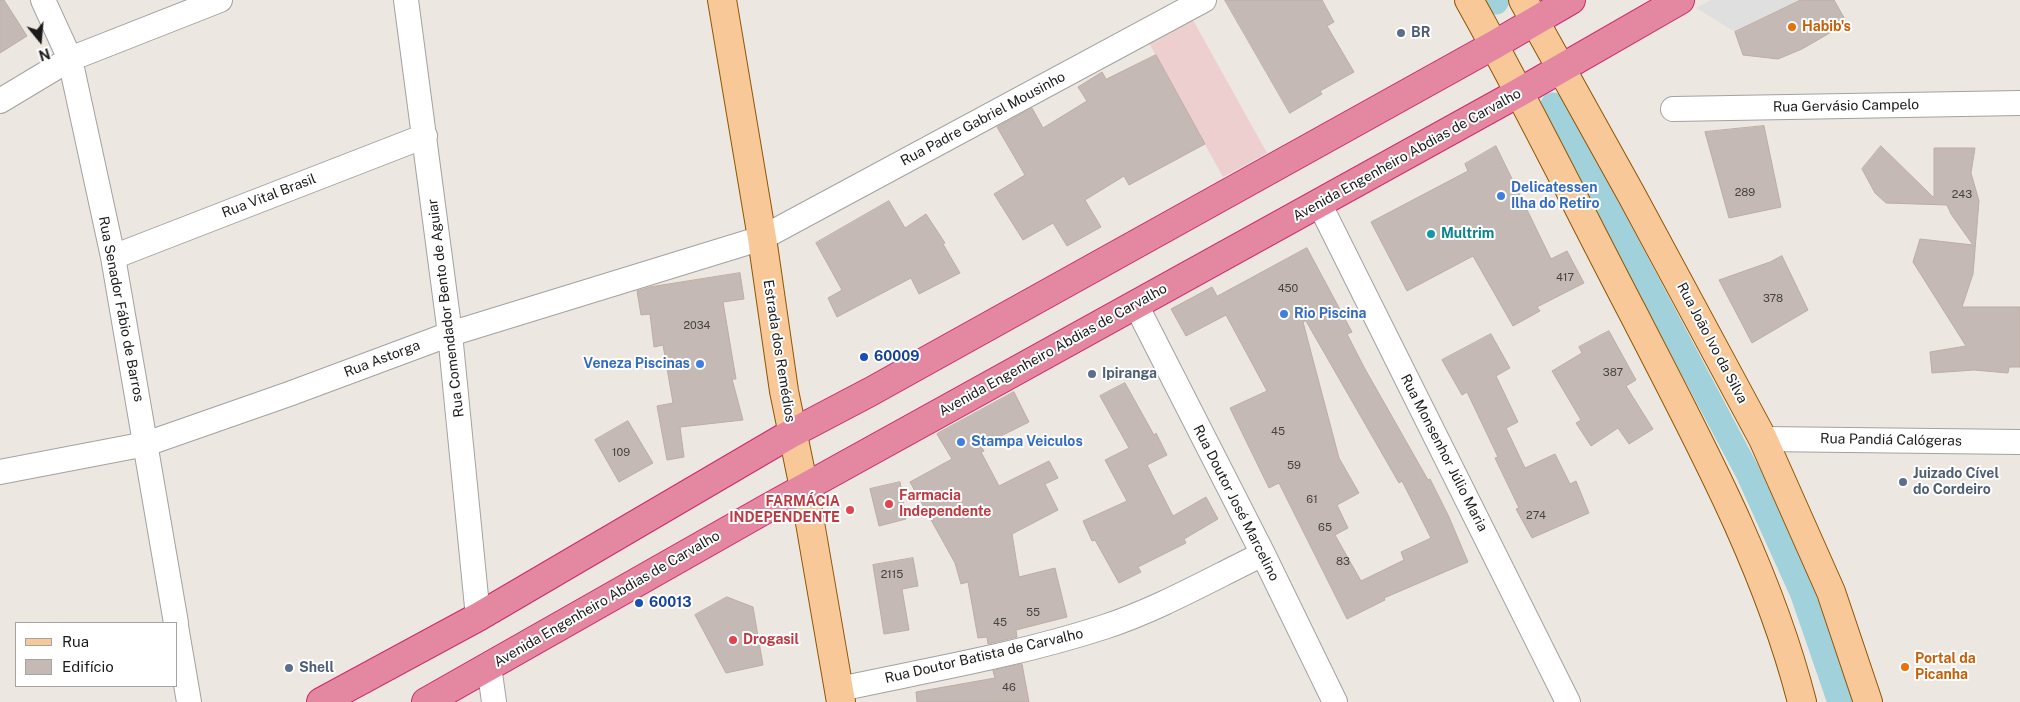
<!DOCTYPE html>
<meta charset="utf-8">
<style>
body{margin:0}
#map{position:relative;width:2020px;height:702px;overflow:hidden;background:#ece7e0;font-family:"Public Sans",sans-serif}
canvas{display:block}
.legend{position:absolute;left:15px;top:622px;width:162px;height:65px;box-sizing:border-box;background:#fff;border:1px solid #a4a4a4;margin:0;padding:6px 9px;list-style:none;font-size:15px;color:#1b1b1b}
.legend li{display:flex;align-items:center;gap:10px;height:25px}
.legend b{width:25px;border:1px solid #a4a4a4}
.north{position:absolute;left:15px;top:15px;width:50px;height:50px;-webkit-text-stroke:4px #fff;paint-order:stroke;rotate:163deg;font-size:14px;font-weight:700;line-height:20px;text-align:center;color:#1b1b1b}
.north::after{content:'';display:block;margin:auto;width:18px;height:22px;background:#1b1b1b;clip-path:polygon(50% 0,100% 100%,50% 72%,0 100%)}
</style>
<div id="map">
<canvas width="2020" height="702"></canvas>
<ul class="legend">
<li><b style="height:6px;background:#f9c898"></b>Rua</li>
<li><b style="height:14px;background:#c4b9b4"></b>Edifício</li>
</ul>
<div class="north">N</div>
</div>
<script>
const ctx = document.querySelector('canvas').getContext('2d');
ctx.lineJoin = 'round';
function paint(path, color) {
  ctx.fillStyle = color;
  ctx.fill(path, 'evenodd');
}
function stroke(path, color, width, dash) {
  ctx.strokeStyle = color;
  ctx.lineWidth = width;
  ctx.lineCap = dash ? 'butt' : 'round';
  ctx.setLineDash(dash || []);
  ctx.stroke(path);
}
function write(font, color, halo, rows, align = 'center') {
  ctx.font = font + ' "Public Sans",sans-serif';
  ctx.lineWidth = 4;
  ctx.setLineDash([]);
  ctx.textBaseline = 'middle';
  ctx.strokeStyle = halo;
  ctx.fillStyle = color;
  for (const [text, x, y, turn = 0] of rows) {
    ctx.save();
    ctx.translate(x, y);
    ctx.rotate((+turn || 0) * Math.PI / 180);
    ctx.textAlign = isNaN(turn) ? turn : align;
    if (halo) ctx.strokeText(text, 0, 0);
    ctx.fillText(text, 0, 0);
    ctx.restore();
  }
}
paint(new Path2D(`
 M 1193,20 L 1267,153 L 1223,177 L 1149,43 Z`), '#eecfd0');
paint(new Path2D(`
 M 1711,0 L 1801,0 L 1735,32 L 1696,8 Z`), '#dfdfdf');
stroke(new Path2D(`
 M 1495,0 L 1496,2
 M 1553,105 L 1749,475 L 1802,592 L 1840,702`), '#a1d1da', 25);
const building = new Path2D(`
 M 0,0 L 4,0 L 27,36 L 0,53 Z
 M 1225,0 L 1322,0 L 1334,22 L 1327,26 L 1354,72 L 1320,91 L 1322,94 L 1290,113 Z
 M 1801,0 L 1834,0 L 1847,23 L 1802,49 L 1778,59 L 1743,55 L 1735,32 Z
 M 1156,55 L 1205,144 L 1129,185 L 1124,176 L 1085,200 L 1101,227 L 1067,246 L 1053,223 L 1023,240 L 994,194 L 1025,175 L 997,127 L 1032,108 L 1043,128 L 1087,101 L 1078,87 L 1102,72 L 1106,79 Z
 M 1764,126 L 1781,207 L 1729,218 L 1705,132 Z
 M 1496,146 L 1551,259 L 1567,251 L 1584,283 L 1537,307 L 1540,311 L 1513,326 L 1473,256 L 1407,291 L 1371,222 L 1468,171 L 1465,164 Z
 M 1881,146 L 1934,198 L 1934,148 L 1975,148 L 1971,173 L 1979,201 L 1973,274 L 1962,307 L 2020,307 L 2020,367 L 2009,367 L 2008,373 L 1974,370 L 1932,373 L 1930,352 L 1966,346 L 1913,262 L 1920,239 L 1973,245 L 1951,214 L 1947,205 L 1886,203 L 1875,193 L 1862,169 Z
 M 889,201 L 905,228 L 926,214 L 945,243 L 943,244 L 960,273 L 919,294 L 911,278 L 837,317 L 828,298 L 842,290 L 816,243 Z
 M 1307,248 L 1352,332 L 1347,334 L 1365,369 L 1428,480 L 1430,479 L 1449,517 L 1468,562 L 1384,598 L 1385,600 L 1347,619 L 1279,483 L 1269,488 L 1230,408 L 1267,391 L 1226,315 L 1186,336 L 1171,309 L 1212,287 L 1217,296 ZM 1306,321 L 1399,483 L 1402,481 L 1431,538 L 1401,552 L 1404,560 L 1361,581 L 1335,535 L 1348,528 L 1337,505 L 1359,493 L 1339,458 L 1303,322 Z
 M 1782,256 L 1808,310 L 1752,343 L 1719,280 L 1770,262 Z
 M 740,273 L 744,299 L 723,302 L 736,379 L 732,379 L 743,420 L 680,427 L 684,457 L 667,460 L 657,406 L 673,403 L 663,345 L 654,347 L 650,314 L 641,315 L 637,291 L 650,287 Z
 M 1609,331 L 1636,380 L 1626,386 L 1653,429 L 1629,444 L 1618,428 L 1591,446 L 1576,423 L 1581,420 L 1552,371 L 1582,353 L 1579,347 Z
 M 1491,334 L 1510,368 L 1496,376 L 1518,422 L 1506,428 L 1525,468 L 1555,454 L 1570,484 L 1576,481 L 1589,513 L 1532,538 L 1516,509 L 1519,508 L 1495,458 L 1498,457 L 1467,392 L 1462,395 L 1442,360 Z
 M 1125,383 L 1154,435 L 1156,433 L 1167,455 L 1147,465 L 1173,516 L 1206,497 L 1218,519 L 1184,539 L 1186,543 L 1138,567 L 1141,572 L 1119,583 L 1095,540 L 1092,541 L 1083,521 L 1127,501 L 1105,460 L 1129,448 L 1100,396 Z
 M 1014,392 L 1029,422 L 981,446 L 984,451 L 981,452 L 999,486 L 1049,461 L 1058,478 L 1045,484 L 1058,510 L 1012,534 L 1019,577 L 1055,568 L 1067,617 L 1016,630 L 1017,637 L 988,644 L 987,637 L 978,638 L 968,582 L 961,584 L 955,563 L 910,482 L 952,459 L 937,434 Z
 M 628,421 L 653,463 L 619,482 L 595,440 Z
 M 900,482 L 906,519 L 879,526 L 870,489 Z
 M 913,558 L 918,586 L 902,589 L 909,630 L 884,634 L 873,565 Z
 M 727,597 L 753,607 L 763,665 L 726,673 L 695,615 Z
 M 1022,664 L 1029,702 L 917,702 L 916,692 L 995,678 L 993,671 Z`);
paint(building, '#c4b9b4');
stroke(building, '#bdada3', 1);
const minor = new Path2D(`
 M 43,0 L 70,59 L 113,257 L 176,623
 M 406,0 L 450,334 L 478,617
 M 0,101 L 70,59 L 220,0
 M 1673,109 L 2020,103
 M 1319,203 L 1568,702
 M 113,257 L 425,136
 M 1136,305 L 1263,554 L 1335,702
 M 1763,439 L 2020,442
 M 0,472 L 146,444 L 289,394 L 450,334 L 762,238 L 1204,0
 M 176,626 L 189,702
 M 489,666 L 494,702
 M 839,689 C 928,670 1018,655 1104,627 C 1159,609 1211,579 1263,554`);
const major = new Path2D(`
 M 722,0 L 762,238 L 784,391 L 804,488 L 841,702
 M 1469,0 C 1527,103 1579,210 1634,315 C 1698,440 1767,565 1802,702
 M 1523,0 L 1631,194 L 1763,439 L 1831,592 L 1868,702`);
const highway = new Path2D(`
 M 321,702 L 478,617 L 792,433 L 870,392 L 1494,45 L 1571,0
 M 426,702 L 766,509 L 1520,92 L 1680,0`);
stroke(minor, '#a2a2a2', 26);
stroke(major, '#8e5603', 30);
stroke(highway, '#d0276d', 30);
stroke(minor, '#fff', 24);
stroke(major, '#f9c898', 28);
stroke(highway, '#e388a0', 28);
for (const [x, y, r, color] of [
 [1792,27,5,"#e8710a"],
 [1401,33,5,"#5c6f8a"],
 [1501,196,5,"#3f7fe0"],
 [1431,234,5,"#0f9aa8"],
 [1284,314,5,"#3f7fe0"],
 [864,357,5,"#1a4fb4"],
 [700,364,5,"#3f7fe0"],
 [1092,374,5,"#5c6f8a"],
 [961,442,5,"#3f7fe0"],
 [1903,482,5,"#5c6f8a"],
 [889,504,5,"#e0444e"],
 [850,510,5,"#e0444e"],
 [639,603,5,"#1a4fb4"],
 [733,640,5,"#e0444e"],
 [1905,667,5,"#e8710a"],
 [289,668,5,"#5c6f8a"]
]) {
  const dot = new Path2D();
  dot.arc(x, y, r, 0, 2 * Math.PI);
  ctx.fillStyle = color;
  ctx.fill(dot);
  stroke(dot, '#fff', 2);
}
write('11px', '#454241', null, [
 ["289",1745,193],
 ["243",1962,195],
 ["417",1565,278],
 ["450",1288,289],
 ["378",1773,299],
 ["2034",697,326],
 ["387",1613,373],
 ["45",1278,432],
 ["109",621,453],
 ["59",1294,466],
 ["61",1312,500],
 ["274",1536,516],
 ["65",1325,528],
 ["83",1343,562],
 ["2115",892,575],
 ["55",1033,613],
 ["45",1000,623],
 ["46",1009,688]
]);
write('bold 14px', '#c56008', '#fff', [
 ["Habib's",1802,27],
 ["Portal da",1915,659],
 ["Picanha",1915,675]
], 'left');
write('bold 14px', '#4e5e75', '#fff', [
 ["BR",1411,33],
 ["Ipiranga",1102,374],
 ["Juizado Cível",1913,474],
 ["do Cordeiro",1913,490],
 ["Shell",299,668]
], 'left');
write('14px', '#1b1b1b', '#fff', [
 ["Rua Gervásio Campelo",1846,106,-1],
 ["Rua Padre Gabriel Mousinho",983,119,-28],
 ["Avenida Engenheiro Abdias de Carvalho",1407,155,-29],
 ["Rua Vital Brasil",269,196,-21],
 ["Rua Comendador Bento de Aguiar",446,308,-97],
 ["Rua Senador Fábio de Barros",121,309,79],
 ["Rua João Ivo da Silva",1712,343,62],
 ["Avenida Engenheiro Abdias de Carvalho",1053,350,-29],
 ["Estrada dos Remédios",779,351,81],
 ["Rua Astorga",382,359,-21],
 ["Rua Pandiá Calógeras",1891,440,1],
 ["Rua Monsenhor Júlio Maria",1444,453,63],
 ["Rua Doutor José Marcelino",1236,503,63],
 ["Avenida Engenheiro Abdias de Carvalho",607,599,-30],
 ["Rua Doutor Batista de Carvalho",984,656,-13]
]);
write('bold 14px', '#366cbe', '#fff', [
 ["Delicatessen",1511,188],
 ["Ilha do Retiro",1511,204],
 ["Rio Piscina",1294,314],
 ["Veneza Piscinas",690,364,"right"],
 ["Stampa Veiculos",971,442]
], 'left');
write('bold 14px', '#0d838f', '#fff', [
 ["Multrim",1441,234]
], 'left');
write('bold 14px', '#164399', '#fff', [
 ["60009",874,357],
 ["60013",649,603]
], 'left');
write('bold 14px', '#be3a42', '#fff', [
 ["Farmacia",899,496],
 ["Independente",899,512],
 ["FARMÁCIA",840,502,"right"],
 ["INDEPENDENTE",840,518,"right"],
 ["Drogasil",743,640]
], 'left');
</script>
